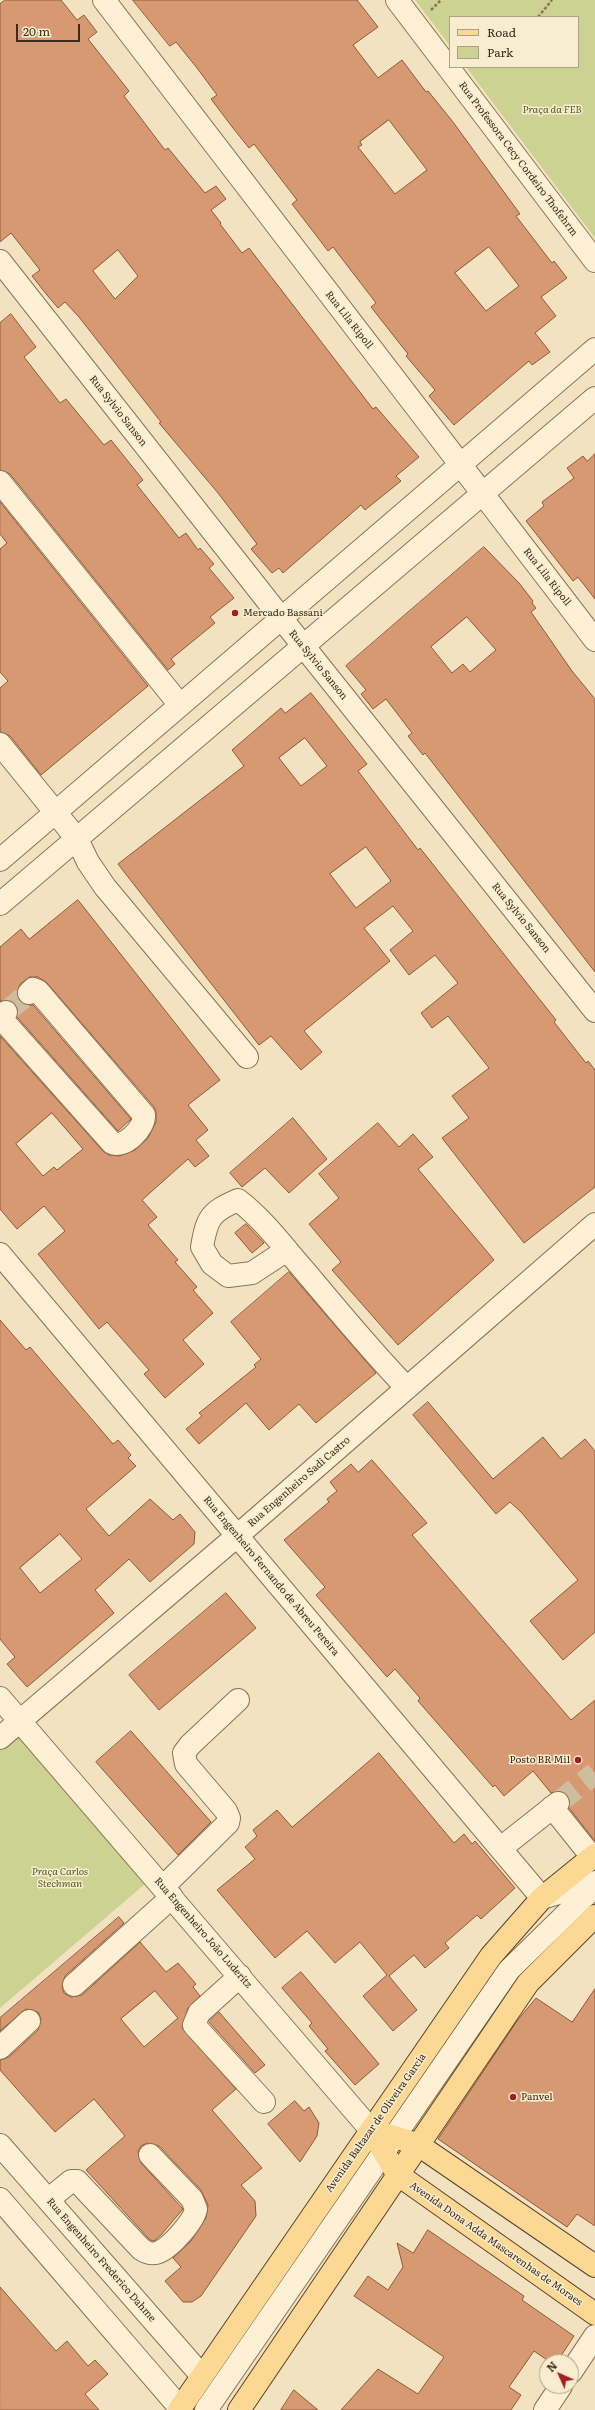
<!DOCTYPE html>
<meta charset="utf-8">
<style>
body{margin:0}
#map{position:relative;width:595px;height:2410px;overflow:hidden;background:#f3e2c0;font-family:Literata,serif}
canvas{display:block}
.legend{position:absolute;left:449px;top:16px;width:130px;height:52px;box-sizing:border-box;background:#f9edd0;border:1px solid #ad9f88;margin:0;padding:5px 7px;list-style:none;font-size:12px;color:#3c2b1c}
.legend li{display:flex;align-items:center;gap:8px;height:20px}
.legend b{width:20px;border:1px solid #ad9f88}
.north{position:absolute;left:539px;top:2354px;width:40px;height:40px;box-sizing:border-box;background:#f9edd0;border:1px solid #ad9f88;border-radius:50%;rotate:315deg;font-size:11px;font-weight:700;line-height:16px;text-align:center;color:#3c2b1c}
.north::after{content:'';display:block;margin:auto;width:14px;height:18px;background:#a41e22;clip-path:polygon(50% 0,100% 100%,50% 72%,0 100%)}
.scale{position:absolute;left:16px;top:24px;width:64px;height:18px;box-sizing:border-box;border:2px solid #3c2b1c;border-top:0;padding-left:5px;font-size:12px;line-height:14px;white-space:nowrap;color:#3c2b1c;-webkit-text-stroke:3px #f9edd0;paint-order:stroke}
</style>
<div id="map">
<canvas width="595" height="2410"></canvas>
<ul class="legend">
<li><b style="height:5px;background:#fbd893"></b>Road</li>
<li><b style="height:11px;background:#ccd292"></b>Park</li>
</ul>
<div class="north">N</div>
<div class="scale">20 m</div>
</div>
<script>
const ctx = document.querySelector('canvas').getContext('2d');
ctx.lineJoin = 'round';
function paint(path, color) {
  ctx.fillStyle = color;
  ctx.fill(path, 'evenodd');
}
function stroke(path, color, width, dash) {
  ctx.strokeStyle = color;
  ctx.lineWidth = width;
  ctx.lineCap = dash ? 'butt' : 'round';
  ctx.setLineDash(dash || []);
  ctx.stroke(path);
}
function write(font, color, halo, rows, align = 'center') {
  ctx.font = font + ' Literata,serif';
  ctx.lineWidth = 3;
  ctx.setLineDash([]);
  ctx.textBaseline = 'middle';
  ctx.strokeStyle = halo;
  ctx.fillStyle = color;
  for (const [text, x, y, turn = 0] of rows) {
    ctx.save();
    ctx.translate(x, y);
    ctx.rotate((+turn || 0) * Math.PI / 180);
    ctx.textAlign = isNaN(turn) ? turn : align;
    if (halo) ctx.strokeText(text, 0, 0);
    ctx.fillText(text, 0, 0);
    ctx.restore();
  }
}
paint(new Path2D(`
 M 415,0 L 595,0 L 595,238 L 466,67 L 578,67 L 578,17 L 450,17 L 450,46 Z
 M 16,1733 L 145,1884 L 0,2008 L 0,1747 Z`), '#ccd292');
const building = new Path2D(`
 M 5,0 L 61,0 L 77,20 L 84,15 L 97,32 L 88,39 L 129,91 L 124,96 L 143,121 L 165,150 L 168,148 L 205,193 L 216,186 L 226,199 L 211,210 L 221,223 L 220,224 L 242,253 L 249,248 L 373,409 L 376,407 L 419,457 L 396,476 L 401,481 L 365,510 L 361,505 L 283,573 L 279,568 L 272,573 L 251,549 L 257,544 L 218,493 L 159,423 L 161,422 L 79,317 L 65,302 L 58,308 L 47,295 L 32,276 L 40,270 L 11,233 L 0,242 L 0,4 ZM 118,250 L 138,276 L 115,299 L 93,271 Z
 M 133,0 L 357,0 L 378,27 L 353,45 L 378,78 L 402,60 L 426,92 L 428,91 L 453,122 L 520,214 L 516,216 L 552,263 L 554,261 L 567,278 L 541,297 L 556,316 L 535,333 L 550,352 L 532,365 L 529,361 L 454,425 L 429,396 L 435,390 L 406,356 L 408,354 L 371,307 L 376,303 L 333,247 L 328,251 L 312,230 L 292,204 L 297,200 L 254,144 L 249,148 L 233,128 L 211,99 L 217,95 L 197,68 L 176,42 L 170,46 ZM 389,120 L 427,170 L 395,194 L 358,147 L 362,145 L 360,142 ZM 489,247 L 519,286 L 486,311 L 455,273 Z
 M 11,314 L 36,347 L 24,357 L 38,375 L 60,403 L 66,399 L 104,445 L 111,440 L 143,480 L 137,485 L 179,538 L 186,533 L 198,550 L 200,548 L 214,564 L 209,568 L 234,598 L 210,617 L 215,623 L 171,659 L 175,664 L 168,670 L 10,474 L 0,470 L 0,323 Z
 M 595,454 L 595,599 L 578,577 L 573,581 L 526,521 L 544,506 L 542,502 L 574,478 L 567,468 L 583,456 L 587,461 Z
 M 0,502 L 148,686 L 41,775 L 10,736 L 0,732 L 0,688 L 8,681 L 0,672 L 0,549 L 7,543 L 0,534 Z
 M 484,547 L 519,583 L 533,601 L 532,603 L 536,608 L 531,612 L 572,671 L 595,699 L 595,972 L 425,753 L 423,755 L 408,736 L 412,733 L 386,699 L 373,709 L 361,694 L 366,690 L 346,666 ZM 467,617 L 496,650 L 470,672 L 463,664 L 452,673 L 431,647 Z
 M 311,693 L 367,764 L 358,771 L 418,850 L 420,848 L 556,1020 L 554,1022 L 586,1063 L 588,1061 L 595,1070 L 595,1187 L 524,1243 L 442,1138 L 469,1118 L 452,1096 L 489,1068 L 448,1016 L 432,1028 L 421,1013 L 458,983 L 435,955 L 409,975 L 390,950 L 413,931 L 393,906 L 364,928 L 390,961 L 304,1031 L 322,1052 L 301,1070 L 271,1036 L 259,1045 L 118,864 L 244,766 L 232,750 L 281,708 L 285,713 ZM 305,738 L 327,766 L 301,786 L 279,758 ZM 366,847 L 391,881 L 356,908 L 330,874 Z
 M 78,900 L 220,1080 L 188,1105 L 208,1130 L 196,1140 L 209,1156 L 195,1167 L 188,1159 L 142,1200 L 157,1217 L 148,1225 L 178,1260 L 175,1262 L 197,1287 L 193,1290 L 213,1313 L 183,1340 L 204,1364 L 165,1398 L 144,1374 L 149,1370 L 107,1322 L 99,1329 L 38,1254 L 65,1231 L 44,1206 L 17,1229 L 0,1209 L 0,1036 L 103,1151 L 109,1155 L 119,1156 L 135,1150 L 148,1138 L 156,1122 L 156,1112 L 154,1107 L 47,983 L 38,977 L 30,977 L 20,984 L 17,997 L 25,1005 L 33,1005 L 131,1119 L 118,1131 L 17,1017 L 18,1010 L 15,1004 L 10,1000 L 0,1001 L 0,947 L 21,929 L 29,939 ZM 52,1113 L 83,1149 L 57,1170 L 54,1167 L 43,1176 L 16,1144 Z
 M 293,1118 L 327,1159 L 289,1193 L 265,1168 L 242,1187 L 230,1173 Z
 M 378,1123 L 399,1147 L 413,1134 L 433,1157 L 418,1169 L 494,1260 L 398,1345 L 332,1270 L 341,1262 L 309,1224 L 339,1198 L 319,1174 Z
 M 246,1224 L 264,1243 L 252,1253 L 235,1233 Z
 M 289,1272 L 376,1373 L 316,1423 L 299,1404 L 269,1430 L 246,1403 L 199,1444 L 186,1429 L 202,1416 L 199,1413 L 256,1367 L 254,1365 L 261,1359 L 231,1322 Z
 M 0,1320 L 26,1350 L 30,1347 L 113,1444 L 118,1440 L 131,1455 L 128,1458 L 136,1466 L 86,1509 L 109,1536 L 150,1499 L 173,1520 L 180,1514 L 195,1532 L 194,1544 L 150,1582 L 129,1559 L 95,1590 L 114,1613 L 27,1687 L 7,1664 L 15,1657 L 0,1639 ZM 60,1534 L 82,1559 L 40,1593 L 20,1568 Z
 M 428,1402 L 493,1479 L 543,1437 L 561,1459 L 585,1439 L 595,1451 L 595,1632 L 563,1660 L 530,1621 L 578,1580 L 521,1512 L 510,1502 L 496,1514 L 413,1415 Z
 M 372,1460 L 427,1523 L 412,1535 L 571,1720 L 595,1700 L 595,1841 L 569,1808 L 570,1802 L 568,1795 L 562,1791 L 551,1793 L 533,1771 L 504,1796 L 495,1785 L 493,1787 L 418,1701 L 420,1698 L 395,1669 L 387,1677 L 316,1595 L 325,1587 L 284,1540 L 329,1502 L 327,1499 L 337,1491 L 330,1482 L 351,1464 L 358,1472 Z
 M 226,1593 L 256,1628 L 159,1710 L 129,1675 Z
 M 131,1731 L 211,1822 L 178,1855 L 96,1762 Z
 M 379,1753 L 454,1843 L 464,1834 L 472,1844 L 475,1841 L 515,1888 L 481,1919 L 477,1915 L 445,1943 L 449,1948 L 425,1968 L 414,1955 L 389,1976 L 417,2010 L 393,2031 L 363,1996 L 387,1975 L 360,1942 L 335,1963 L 307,1931 L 275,1958 L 217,1890 L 255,1859 L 245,1847 L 257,1836 L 253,1830 L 277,1810 L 292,1827 Z
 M 119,1917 L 124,1923 L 65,1976 L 62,1987 L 64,1993 L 71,1997 L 82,1995 L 140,1942 L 166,1972 L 178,1963 L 196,1984 L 193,1987 L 200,1996 L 188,2008 L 182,2028 L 236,2089 L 212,2110 L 262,2168 L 241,2185 L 255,2201 L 256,2216 L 201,2296 L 192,2302 L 183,2302 L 165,2281 L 181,2267 L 173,2258 L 191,2241 L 206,2218 L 208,2205 L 201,2190 L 159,2146 L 147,2143 L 141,2146 L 138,2152 L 141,2163 L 183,2209 L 161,2235 L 154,2241 L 150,2240 L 86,2170 L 125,2136 L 94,2099 L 55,2132 L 0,2070 L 0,2060 L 9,2057 L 38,2030 L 41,2019 L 38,2012 L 26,2009 L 0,2031 L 0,2018 ZM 155,1991 L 178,2018 L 144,2047 L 121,2019 Z
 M 301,1972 L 379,2064 L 355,2085 L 325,2051 L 328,2049 L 309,2026 L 312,2023 L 282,1988 Z
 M 595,1989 L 595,2226 L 577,2214 L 567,2227 L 438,2139 L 517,2021 L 536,1998 L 572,2022 Z
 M 219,2012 L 265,2065 L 255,2073 L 209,2022 Z
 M 295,2101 L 304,2111 L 309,2107 L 319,2123 L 317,2136 L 300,2162 L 268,2124 Z
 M 428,2230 L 524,2296 L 522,2300 L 574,2336 L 557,2362 L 550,2362 L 534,2351 L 509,2387 L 521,2395 L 511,2410 L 341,2410 L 378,2369 L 418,2394 L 444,2357 L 354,2296 L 368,2276 L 388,2290 L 403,2267 L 397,2243 L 413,2253 Z
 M 0,2287 L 56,2351 L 67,2341 L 88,2366 L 95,2360 L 108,2374 L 85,2394 L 99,2410 L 0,2410 Z
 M 294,2390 L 318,2410 L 281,2410 Z`);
paint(building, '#d69971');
stroke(building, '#905938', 1);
stroke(new Path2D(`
 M 6,1012 L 29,993
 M 558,1803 L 595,1773`), '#cebd9f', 22, [22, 11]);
const minor = new Path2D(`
 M 104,0 L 595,640
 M 397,0 L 595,261
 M 0,261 L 281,618 L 595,1011
 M 0,482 L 180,705
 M 0,744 L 77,839 L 88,862 L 105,887 L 247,1057
 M 0,860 L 595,349
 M 0,904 L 595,398
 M 6,1012 L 0,1017 L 112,1143 C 124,1149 145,1128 144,1115 L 38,991 L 33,989 L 29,993
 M 287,1250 L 252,1273 L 228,1276 L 212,1264 L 202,1247 C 207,1218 210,1212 238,1200 C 263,1219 282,1245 303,1269 C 337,1309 370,1350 407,1388
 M 0,1254 L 542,1898 L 595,1882
 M 0,1698 L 371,2130
 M 0,1738 L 237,1536 L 595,1224
 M 552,1807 L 592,1857
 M 501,1848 L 558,1803
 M 163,1887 L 228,1823 L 229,1818 L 226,1811 L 186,1764 L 184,1753 L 190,1745 L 238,1700
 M 240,1976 L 199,2013 L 194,2025 L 264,2102
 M 74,1985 L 172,1897
 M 0,2048 L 29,2021
 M 0,2145 L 202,2376
 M 0,2199 L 180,2408
 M 48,2200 L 71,2181 L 77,2181 L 141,2249 C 147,2253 152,2255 159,2252 C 171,2247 194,2221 196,2209 L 192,2199 L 150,2155
 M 571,2372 L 595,2336
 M 206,2410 L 509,1970 L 595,1886
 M 545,2410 L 561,2386`);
const major = new Path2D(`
 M 371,2130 L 397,2174 L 595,2314
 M 371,2130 L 417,2144 L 595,2266
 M 179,2410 L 491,1956 L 542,1898 L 595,1855
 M 239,2410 L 528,1983 L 595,1916`);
stroke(minor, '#8e7255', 24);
stroke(major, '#5b402a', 24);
stroke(new Path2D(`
 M 431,10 L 441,0
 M 538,17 L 552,0`), '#8e7255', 2.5, [3, 2]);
stroke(minor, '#fdf0d4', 22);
stroke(major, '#fbd893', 22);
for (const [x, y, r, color] of [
 [235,613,4,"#a41e22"],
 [578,1760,4,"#a41e22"],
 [513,2097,4,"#a41e22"]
]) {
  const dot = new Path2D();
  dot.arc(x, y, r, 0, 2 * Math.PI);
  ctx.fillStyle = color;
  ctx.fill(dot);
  stroke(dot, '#f9edd0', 1.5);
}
write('italic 10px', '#4e5b20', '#f9edd0', [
 ["Praça da FEB",552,110],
 ["Praça Carlos",60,1872],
 ["Stechman",60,1884]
]);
write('10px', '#3c2b1c', '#f9edd0', [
 ["Rua Professora Cecy Cordeiro Thofehrm",518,159,53],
 ["Rua Lila Ripoll",349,320,52],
 ["Rua Sylvio Sanson",118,411,52],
 ["Rua Lila Ripoll",547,577,52],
 ["Rua Sylvio Sanson",318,665,51],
 ["Rua Sylvio Sanson",521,918,51],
 ["Rua Engenheiro Sadi Castro",299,1482,-41],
 ["Rua Engenheiro Fernando de Abreu Pereira",271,1576,50],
 ["Rua Engenheiro João Luderitz",203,1933,49],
 ["Avenida Baltazar de Oliveira Garcia",376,2123,-55],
 ["Avenida Dona Adda Mascarenhas de Moraes",496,2244,35],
 ["Rua Engenheiro Frederico Dahme",101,2260,49]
]);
write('10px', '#3c2b1c', '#f9edd0', [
 ["Mercado Bassani",243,613],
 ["Posto BR Mil",570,1760,"right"],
 ["Panvel",521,2097]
], 'left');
</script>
